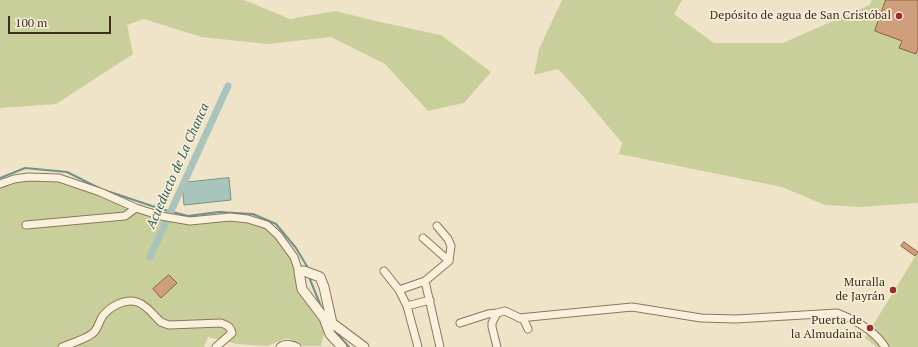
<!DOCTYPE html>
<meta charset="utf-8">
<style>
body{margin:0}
#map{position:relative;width:918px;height:347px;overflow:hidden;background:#f0e4c8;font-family:"PT Serif",serif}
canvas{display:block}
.scale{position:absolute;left:8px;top:16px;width:103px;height:18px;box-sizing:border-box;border:2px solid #3d2e20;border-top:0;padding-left:5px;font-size:12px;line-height:14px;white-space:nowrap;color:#3d2e20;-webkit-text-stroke:3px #f7eed8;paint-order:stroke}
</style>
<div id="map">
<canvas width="918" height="347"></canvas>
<div class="scale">100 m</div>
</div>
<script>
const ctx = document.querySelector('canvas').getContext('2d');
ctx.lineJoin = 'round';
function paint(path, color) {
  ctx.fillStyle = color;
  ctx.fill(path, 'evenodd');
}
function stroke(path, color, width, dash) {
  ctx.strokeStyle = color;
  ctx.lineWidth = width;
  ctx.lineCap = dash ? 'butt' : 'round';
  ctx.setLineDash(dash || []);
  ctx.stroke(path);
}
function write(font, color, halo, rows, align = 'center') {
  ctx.font = font + ' "PT Serif",serif';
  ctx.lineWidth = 3.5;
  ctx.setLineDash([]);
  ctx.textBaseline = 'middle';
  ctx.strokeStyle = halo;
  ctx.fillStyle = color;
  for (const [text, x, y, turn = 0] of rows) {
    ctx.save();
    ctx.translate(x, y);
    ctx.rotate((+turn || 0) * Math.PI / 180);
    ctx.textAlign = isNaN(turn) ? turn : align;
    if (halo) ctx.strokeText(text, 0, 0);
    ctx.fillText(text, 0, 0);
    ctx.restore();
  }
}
paint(new Path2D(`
 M 0,0 L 244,0 L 290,19 L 335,11 L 380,22 L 441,35 L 491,72 L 464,103 L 428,111 L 385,64 L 331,37 L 268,44 L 201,37 L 144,19 L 127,25 L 133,54 L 56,104 L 0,108 Z
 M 562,0 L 682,0 L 674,14 L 714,43 L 783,43 L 869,5 L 872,0 L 918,0 L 918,203 L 860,207 L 825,205 L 782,187 L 619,154 L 622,143 L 582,95 L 558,69 L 534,75 L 539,49 Z
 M 28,180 L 60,180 L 160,219 L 238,220 L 254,223 L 267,228 L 286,249 L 295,267 L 304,300 L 325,328 L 321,346 L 302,346 L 287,338 L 267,346 L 237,344 L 208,337 L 204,347 L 0,347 L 0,188 Z
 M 918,252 L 918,347 L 877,347 L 865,338 Z`), '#c9cf9b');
const water = new Path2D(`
 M 229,178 L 231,200 L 184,205 L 182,183 Z`);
paint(water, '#a9c4bc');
stroke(water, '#6f938a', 1);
stroke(new Path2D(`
 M 0,178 L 25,168 L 67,172 L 101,189 L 161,209 L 188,216 L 219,212 L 253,214 L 276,224 L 296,248 L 308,268
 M 309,277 L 322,309
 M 332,328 L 349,347`), '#6f938a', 2);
stroke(new Path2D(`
 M 150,257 L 228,86`), '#a9c4bc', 7);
const building = new Path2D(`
 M 886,0 L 918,0 L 918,49 L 916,54 L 899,48 L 902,41 L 875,31 Z
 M 904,242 L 918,252 L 915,256 L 901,246 Z
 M 169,275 L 177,283 L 161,298 L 153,289 Z`);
paint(building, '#cf9f7d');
stroke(building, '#8d5f41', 1);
const minor = new Path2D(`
 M 0,184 L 14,179 L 28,177 L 59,178 L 100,192 L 136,208 L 161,216 L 190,221 L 230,217 L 248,219 L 267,225 L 278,235 L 294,257 L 299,272
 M 26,225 L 125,216 L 136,208
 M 423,238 L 449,261
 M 384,271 L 399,290 L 407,306 L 418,347
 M 425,281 L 440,347
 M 399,290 L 425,281 L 449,261 L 451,246 L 448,239 L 437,226
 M 407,306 L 430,300
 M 497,313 L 492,323 L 492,327 L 497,347
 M 519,318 L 632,307 L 701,318 L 736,319 L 837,313 C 855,320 875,331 885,347
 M 460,323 L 488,314 L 497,313 L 505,311 L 524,320 L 528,329
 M 62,347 C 70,344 88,338 93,333 C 98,329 99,322 102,317 C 109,307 125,298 137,302 C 147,305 153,315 161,322 C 163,323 166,324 169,325 L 221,323 C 227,325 230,326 232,333 L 216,347
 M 280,347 C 285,343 292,344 297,347`);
const tertiary = new Path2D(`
 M 342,347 L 330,334 L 324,318 L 302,289 L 299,272 L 304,271 L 320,277 L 324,287 L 332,323 L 364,347`);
stroke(minor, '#8d765c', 9);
stroke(tertiary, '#8d765c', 11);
stroke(minor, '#faf1dc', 7);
stroke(tertiary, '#faf1dc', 9);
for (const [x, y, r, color] of [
 [899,16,4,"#9e2a2b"],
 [893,290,4,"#9e2a2b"],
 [870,328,4,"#9e2a2b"]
]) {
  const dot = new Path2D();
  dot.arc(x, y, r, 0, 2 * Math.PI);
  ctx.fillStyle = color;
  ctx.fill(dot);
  stroke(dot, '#f7eed8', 1.5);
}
write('12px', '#3d2e20', '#f7eed8', [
 ["Depósito de agua de San Cristóbal",891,16],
 ["Muralla",885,283],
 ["de Jayrán",885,297],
 ["Puerta de",862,321],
 ["la Almudaina",862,335]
], 'right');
write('italic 13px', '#2f5d5a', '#f7eed8', [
 ["Acueducto de La Chanca",178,166,-66]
]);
</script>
